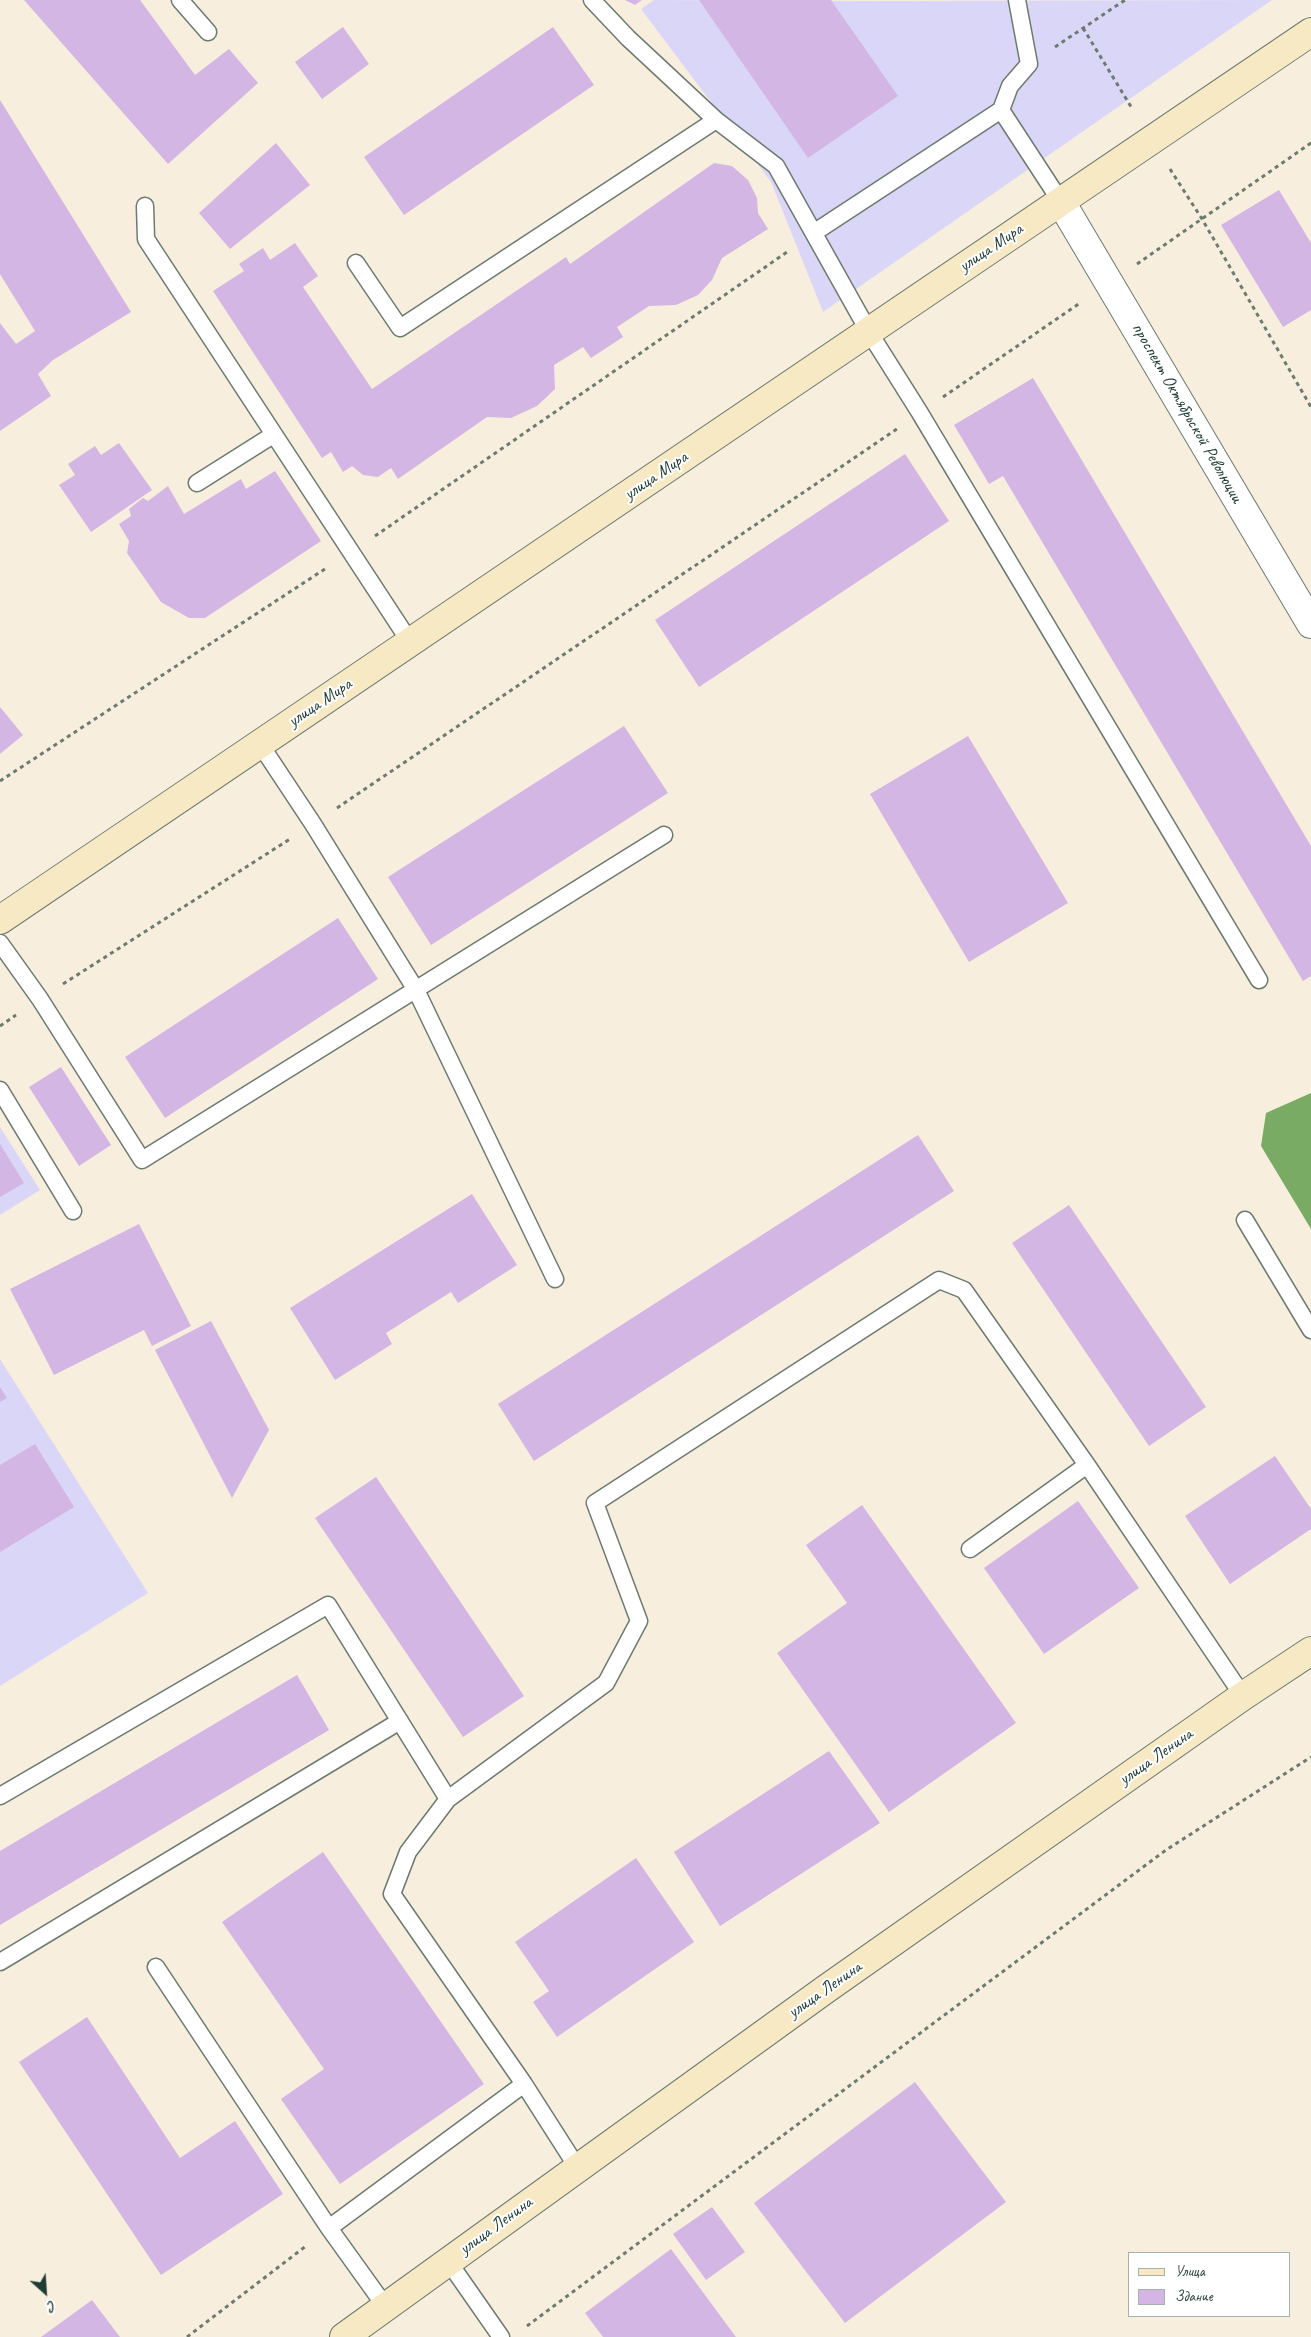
<!DOCTYPE html>
<meta charset="utf-8">
<style>
body{margin:0}
#map{position:relative;width:1311px;height:2337px;overflow:hidden;background:#f8eede;font-family:Caveat,sans-serif}
canvas{display:block}
.legend{position:absolute;left:1128px;top:2252px;width:162px;height:65px;box-sizing:border-box;background:#fff;border:1px solid #a5b1ae;margin:0;padding:6px 9px;list-style:none;font-size:15px;color:#1f3d34}
.legend li{display:flex;align-items:center;gap:10px;height:25px}
.legend b{width:25px;border:1px solid #a5b1ae}
.north{position:absolute;left:20px;top:2267px;width:50px;height:50px;-webkit-text-stroke:4px #fff;paint-order:stroke;rotate:154deg;font-size:14px;font-weight:700;line-height:20px;text-align:center;color:#1f3d34}
.north::after{content:'';display:block;margin:auto;width:18px;height:22px;background:#1f3d34;clip-path:polygon(50% 0,100% 100%,50% 72%,0 100%)}
</style>
<div id="map">
<canvas width="1311" height="2337"></canvas>
<ul class="legend">
<li><b style="height:6px;background:#f7e9c3"></b>Улица</li>
<li><b style="height:14px;background:#d3b6e3"></b>Здание</li>
</ul>
<div class="north">С</div>
</div>
<script>
const ctx = document.querySelector('canvas').getContext('2d');
ctx.lineJoin = 'round';
function paint(path, color) {
  ctx.fillStyle = color;
  ctx.fill(path, 'evenodd');
}
function stroke(path, color, width, dash) {
  ctx.strokeStyle = color;
  ctx.lineWidth = width;
  ctx.lineCap = dash ? 'butt' : 'round';
  ctx.setLineDash(dash || []);
  ctx.stroke(path);
}
function write(font, color, halo, rows, align = 'center') {
  ctx.font = font + ' Caveat,sans-serif';
  ctx.lineWidth = 4;
  ctx.setLineDash([]);
  ctx.textBaseline = 'middle';
  ctx.strokeStyle = halo;
  ctx.fillStyle = color;
  for (const [text, x, y, turn = 0] of rows) {
    ctx.save();
    ctx.translate(x, y);
    ctx.rotate((+turn || 0) * Math.PI / 180);
    ctx.textAlign = isNaN(turn) ? turn : align;
    if (halo) ctx.strokeText(text, 0, 0);
    ctx.fillText(text, 0, 0);
    ctx.restore();
  }
}
paint(new Path2D(`
 M 654,0 L 874,1 L 1272,0 L 823,312 L 771,182 L 641,9 Z
 M 0,1127 L 40,1190 L 0,1215 Z
 M 0,1359 L 148,1593 L 0,1686 Z`), '#dad6f7');
paint(new Path2D(`
 M 1311,1093 L 1311,1229 L 1261,1146 L 1266,1113 Z`), '#7aab65');
paint(new Path2D(`
 M 24,0 L 140,0 L 195,75 L 229,49 L 258,83 L 168,164 Z
 M 625,0 L 642,0 L 635,5 Z
 M 699,0 L 831,0 L 898,96 L 808,158 Z
 M 343,27 L 369,64 L 322,99 L 295,62 Z
 M 553,27 L 594,85 L 404,215 L 364,157 Z
 M 0,100 L 131,312 L 53,360 L 38,374 L 51,396 L 0,431 L 0,323 L 16,344 L 35,331 L 0,274 Z
 M 276,143 L 310,185 L 230,249 L 199,213 Z
 M 714,163 L 732,166 L 748,180 L 757,198 L 758,213 L 768,229 L 722,258 L 712,280 L 698,295 L 676,305 L 649,306 L 617,327 L 623,337 L 591,358 L 583,347 L 554,365 L 555,389 L 537,406 L 511,418 L 487,417 L 398,479 L 391,468 L 378,477 L 363,475 L 352,466 L 343,472 L 331,452 L 322,458 L 213,291 L 244,271 L 239,264 L 263,248 L 270,260 L 295,243 L 318,276 L 303,287 L 372,389 L 566,257 L 570,264 Z
 M 1279,190 L 1311,243 L 1311,310 L 1283,327 L 1221,225 Z
 M 1033,378 L 1311,846 L 1311,976 L 1303,981 L 1003,476 L 989,484 L 954,425 Z
 M 119,443 L 152,490 L 91,532 L 59,485 L 75,475 L 68,464 L 95,446 L 101,455 Z
 M 905,454 L 949,521 L 699,687 L 655,620 Z
 M 275,471 L 321,541 L 205,618 L 189,618 L 161,602 L 127,553 L 129,541 L 119,524 L 131,516 L 129,509 L 143,498 L 148,501 L 168,486 L 184,514 L 241,479 L 246,489 Z
 M 0,707 L 23,735 L 0,754 Z
 M 624,726 L 668,793 L 431,945 L 388,877 Z
 M 968,736 L 1068,903 L 969,962 L 870,794 Z
 M 338,918 L 378,979 L 165,1118 L 125,1057 Z
 M 61,1067 L 111,1145 L 79,1166 L 29,1087 Z
 M 918,1135 L 954,1191 L 534,1461 L 498,1404 Z
 M 0,1144 L 24,1183 L 0,1197 Z
 M 472,1194 L 517,1265 L 458,1303 L 451,1292 L 386,1333 L 392,1344 L 335,1380 L 290,1308 Z
 M 1069,1205 L 1206,1407 L 1149,1446 L 1012,1243 Z
 M 139,1224 L 191,1326 L 152,1346 L 144,1330 L 54,1375 L 10,1289 Z
 M 211,1321 L 269,1430 L 232,1498 L 155,1350 Z
 M 0,1387 L 7,1398 L 0,1402 Z
 M 35,1444 L 74,1507 L 0,1552 L 0,1465 Z
 M 1275,1456 L 1311,1509 L 1311,1529 L 1230,1584 L 1185,1516 Z
 M 376,1477 L 524,1696 L 463,1737 L 315,1518 Z
 M 1078,1501 L 1139,1588 L 1044,1654 L 984,1568 Z
 M 862,1505 L 1016,1723 L 889,1812 L 777,1653 L 847,1603 L 806,1545 Z
 M 297,1675 L 329,1730 L 0,1925 L 0,1851 Z
 M 829,1751 L 880,1823 L 720,1926 L 674,1852 Z
 M 323,1852 L 484,2084 L 340,2184 L 281,2099 L 324,2069 L 222,1922 Z
 M 636,1858 L 694,1942 L 557,2037 L 533,2002 L 549,1991 L 515,1942 Z
 M 87,2017 L 180,2158 L 235,2121 L 283,2194 L 161,2275 L 19,2062 Z
 M 915,2082 L 1006,2202 L 845,2323 L 754,2203 Z
 M 712,2207 L 745,2252 L 706,2280 L 673,2234 Z
 M 671,2249 L 736,2337 L 603,2337 L 585,2313 Z
 M 92,2300 L 120,2337 L 41,2337 Z`), '#d3b6e3');
const service = new Path2D(`
 M 180,0 L 208,32
 M 592,0 L 628,38 L 716,120
 M 1017,0 L 1029,64 L 1010,86 L 1001,110 L 1061,202
 M 145,206 L 146,239 L 410,642
 M 815,232 L 1001,110
 M 356,263 L 400,328 L 716,120 L 776,166 L 869,332 L 920,413 L 1259,980
 M 197,483 L 273,435
 M 260,744 L 313,824 L 416,990 L 555,1279
 M 0,943 L 40,999 L 142,1160 L 664,835
 M 0,1090 L 73,1211
 M 1245,1220 L 1311,1330
 M 970,1549 L 1087,1465
 M 0,1796 L 328,1605 L 448,1799
 M 0,1962 L 400,1721
 M 156,1967 L 329,2228 L 385,2306
 M 577,2167 L 524,2084 L 392,1894 L 408,1852 L 448,1799 L 606,1683 L 639,1621 L 595,1503 L 939,1280 L 964,1290 L 1087,1465 L 1243,1696
 M 329,2228 L 524,2084
 M 448,2261 L 501,2337`);
const minor = new Path2D(`
 M 1061,202 L 1311,624`);
const secondary = new Path2D(`
 M 0,920 L 1311,32
 M 344,2337 L 826,1989 L 1243,1696 L 1311,1651`);
stroke(service, '#6b7b70', 19);
stroke(minor, '#6b7b70', 30);
stroke(secondary, '#6b7b70', 30);
stroke(new Path2D(`
 M 1083,28 L 1133,110
 M 1055,47 L 1125,0
 M 1170,169 L 1202,219 L 1311,407
 M 1137,264 L 1311,143
 M 943,397 L 1080,303
 M 375,536 L 790,250
 M 0,781 L 328,567
 M 337,808 L 897,429
 M 63,984 L 290,839
 M 0,1026 L 16,1015
 M 527,2326 L 1166,1850 L 1311,1757
 M 187,2337 L 306,2246`), '#6b7b70', 3, [4, 4]);
stroke(service, '#fff', 16);
stroke(minor, '#fff', 28);
stroke(secondary, '#f7e9c3', 28);
write('18px', '#1f3d34', '#fff', [
 ["улица Мира",991,248,-34],
 ["проспект Октябрьской Революции",1187,413,60],
 ["улица Мира",656,476,-34],
 ["улица Мира",320,703,-34],
 ["улица Ленина",1156,1757,-35],
 ["улица Ленина",825,1990,-35],
 ["улица Ленина",496,2226,-36]
]);
</script>
